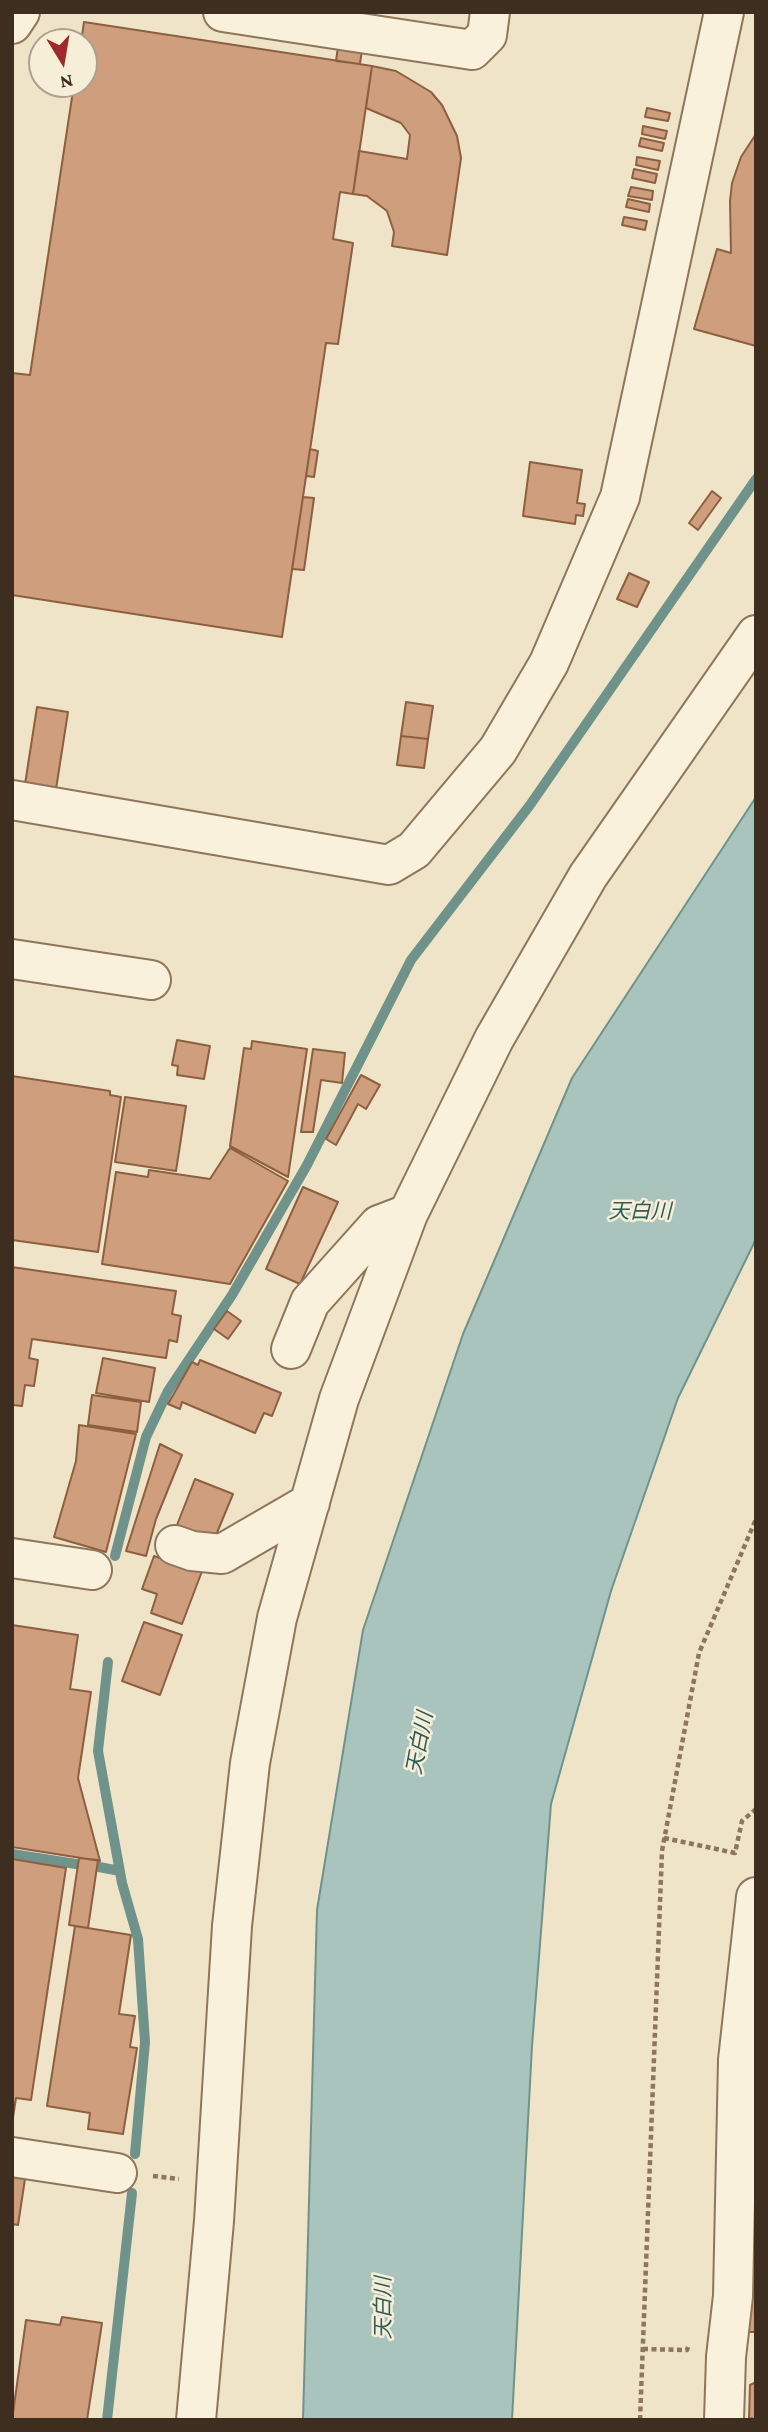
<!DOCTYPE html>
<meta charset="utf-8">
<style>
body{margin:0}
#map{position:relative;width:768px;height:2432px;overflow:hidden;background:#f0e4c8;font-family:"Crimson Pro",serif}
canvas{display:block}
.frame{position:absolute;inset:0;border:14px solid #3d2e20;pointer-events:none}
.north{position:absolute;left:28px;top:28px;width:70px;height:70px;box-sizing:border-box;background:#f7eed8;border:2px solid #ada18e;border-radius:50%;rotate:169deg;font-size:19px;font-weight:700;line-height:28px;text-align:center;color:#3d2e20}
.north::after{content:'';display:block;margin:auto;width:24px;height:32px;background:#9e2a2b;clip-path:polygon(50% 0,100% 100%,50% 72%,0 100%)}
</style>
<div id="map">
<canvas width="768" height="2432"></canvas>
<div class="frame"></div>
<div class="north">N</div>
</div>
<script>
const ctx = document.querySelector('canvas').getContext('2d');
ctx.lineJoin = 'round';
function paint(path, color) {
  ctx.fillStyle = color;
  ctx.fill(path, 'evenodd');
}
function stroke(path, color, width, dash) {
  ctx.strokeStyle = color;
  ctx.lineWidth = width;
  ctx.lineCap = dash ? 'butt' : 'round';
  ctx.setLineDash(dash || []);
  ctx.stroke(path);
}
function write(font, color, halo, rows, align = 'center') {
  ctx.font = font + ' "Crimson Pro","Noto Sans JP",serif';
  ctx.lineWidth = 5;
  ctx.setLineDash([]);
  ctx.textBaseline = 'middle';
  ctx.strokeStyle = halo;
  ctx.fillStyle = color;
  for (const [text, x, y, turn = 0] of rows) {
    ctx.save();
    ctx.translate(x, y);
    ctx.rotate((+turn || 0) * Math.PI / 180);
    ctx.textAlign = isNaN(turn) ? turn : align;
    if (halo) ctx.strokeText(text, 0, 0);
    ctx.fillText(text, 0, 0);
    ctx.restore();
  }
}
const water = new Path2D(`
 M 756,797 L 756,1239 L 678,1398 L 611,1591 L 551,1804 L 532,2046 L 512,2420 L 303,2420 L 317,1910 L 363,1630 L 463,1334 L 572,1078 Z`);
paint(water, '#a9c4bc');
stroke(water, '#6f938a', 2);
stroke(new Path2D(`
 M 115,1556 L 146,1437 L 168,1391 L 232,1295 L 307,1165 L 411,960 L 530,805 L 756,479
 M 108,1662 L 98,1751 L 122,1883 L 138,1939 L 145,2042 L 135,2154
 M 12,1854 L 76,1864
 M 99,1867 L 120,1871
 M 107,2420 L 132,2193`), '#6f938a', 10);
const building = new Path2D(`
 M 343,12 L 367,12 L 360,64 L 336,61 Z
 M 84,22 L 372,66 L 353,194 L 340,192 L 333,239 L 353,243 L 338,344 L 326,343 L 282,637 L 12,595 L 12,373 L 30,375 L 74,84 L 84,84 L 84,42 L 81,42 Z
 M 372,66 L 396,71 L 431,92 L 442,105 L 457,136 L 461,158 L 447,255 L 392,246 L 394,232 L 387,211 L 367,196 L 353,194 L 359,151 L 407,159 L 410,135 L 401,123 L 366,108 Z
 M 647,108 L 670,113 L 668,121 L 645,117 Z
 M 643,126 L 667,131 L 665,139 L 642,134 Z
 M 756,134 L 756,346 L 694,329 L 717,249 L 731,253 L 730,201 L 732,183 L 741,157 Z
 M 641,138 L 664,143 L 662,151 L 639,146 Z
 M 637,157 L 660,161 L 658,170 L 636,165 Z
 M 634,169 L 657,174 L 655,183 L 632,178 Z
 M 631,187 L 653,191 L 652,200 L 628,196 Z
 M 628,199 L 650,204 L 649,212 L 626,207 Z
 M 624,217 L 647,221 L 645,230 L 622,225 Z
 M 310,449 L 318,451 L 314,477 L 306,476 Z
 M 530,462 L 582,470 L 577,503 L 585,504 L 583,516 L 576,515 L 575,524 L 523,516 Z
 M 712,491 L 721,498 L 698,530 L 689,523 Z
 M 303,497 L 314,498 L 304,570 L 292,569 Z
 M 629,573 L 649,582 L 637,607 L 617,599 Z
 M 406,702 L 433,706 L 428,739 L 401,736 Z
 M 37,707 L 68,712 L 54,802 L 23,797 Z
 M 401,736 L 428,739 L 424,768 L 397,765 Z
 M 177,1040 L 210,1046 L 204,1079 L 177,1075 L 178,1066 L 172,1065 Z
 M 252,1041 L 307,1049 L 288,1177 L 230,1146 L 244,1048 L 251,1049 Z
 M 313,1049 L 345,1053 L 342,1083 L 321,1080 L 313,1132 L 301,1132 Z
 M 361,1075 L 380,1085 L 366,1109 L 358,1104 L 336,1145 L 326,1139 Z
 M 12,1076 L 110,1091 L 110,1095 L 121,1097 L 98,1252 L 12,1240 Z
 M 125,1097 L 186,1106 L 176,1171 L 115,1162 Z
 M 230,1148 L 288,1181 L 230,1284 L 102,1264 L 116,1172 L 148,1177 L 149,1170 L 210,1179 Z
 M 303,1187 L 338,1202 L 300,1284 L 266,1269 Z
 M 12,1267 L 176,1291 L 172,1314 L 181,1316 L 177,1342 L 169,1340 L 166,1358 L 32,1339 L 29,1358 L 38,1360 L 34,1386 L 25,1385 L 22,1406 L 12,1405 Z
 M 227,1311 L 241,1321 L 228,1339 L 214,1329 Z
 M 103,1358 L 155,1368 L 149,1402 L 96,1393 Z
 M 200,1360 L 281,1393 L 272,1416 L 264,1413 L 255,1433 L 182,1402 L 180,1409 L 168,1404 L 192,1362 L 198,1365 Z
 M 92,1395 L 141,1402 L 137,1432 L 88,1425 Z
 M 79,1425 L 136,1434 L 106,1552 L 54,1537 L 76,1461 Z
 M 160,1444 L 182,1455 L 156,1519 L 146,1556 L 126,1551 Z
 M 195,1479 L 233,1494 L 214,1540 L 177,1525 Z
 M 154,1556 L 172,1562 L 204,1566 L 182,1624 L 151,1613 L 157,1594 L 142,1589 Z
 M 144,1622 L 182,1635 L 160,1695 L 122,1681 Z
 M 12,1625 L 78,1635 L 70,1689 L 91,1692 L 78,1778 L 100,1861 L 12,1847 Z
 M 79,1858 L 98,1860 L 88,1928 L 69,1925 Z
 M 12,1859 L 66,1868 L 31,2100 L 16,2098 L 12,2124 Z
 M 75,1926 L 131,1935 L 119,2014 L 135,2016 L 130,2047 L 137,2048 L 123,2134 L 88,2129 L 90,2113 L 47,2106 Z
 M 12,2177 L 25,2179 L 18,2225 L 12,2224 Z
 M 749,2275 L 756,2275 L 756,2332 L 747,2332 Z
 M 62,2317 L 102,2323 L 87,2420 L 12,2420 L 26,2320 L 60,2325 Z
 M 756,2382 L 756,2419 L 749,2418 L 750,2385 Z`);
paint(building, '#cf9f7d');
stroke(building, '#8d5f41', 2);
const minor = new Path2D(`
 M 223,12 L 472,50 L 487,35 L 490,12
 M 12,24 L 20,12
 M 12,800 L 389,865 L 414,850 L 498,750 L 549,663 L 620,497 L 724,12
 M 12,959 L 151,980
 M 291,1349 L 310,1302 L 379,1225 L 408,1214
 M 175,1545 L 192,1551 L 222,1554 L 310,1503
 M 12,1558 L 92,1570
 M 12,2157 L 117,2173
 M 196,2420 L 214,2221 L 232,1926 L 250,1763 L 277,1618 L 339,1399 L 408,1214 L 494,1039 L 588,876 L 756,635
 M 724,2420 L 726,2357 L 733,2296 L 738,2060 L 756,1897`);
stroke(minor, '#8d765c', 42);
stroke(new Path2D(`
 M 664,1838 L 735,1853 L 742,1821 L 756,1809
 M 153,2176 L 179,2179
 M 643,2349 L 687,2350 L 688,2347
 M 640,2420 L 662,1851 L 699,1653 L 756,1519`), '#8d765c', 4.5, [5, 3.5]);
stroke(minor, '#faf1dc', 38);
write('italic 21px', '#2f5d5a', '#f7eed8', [
 ["天白川",640,1212],
 ["天白川",420,1743,-79],
 ["天白川",384,2308,-90]
]);
</script>
